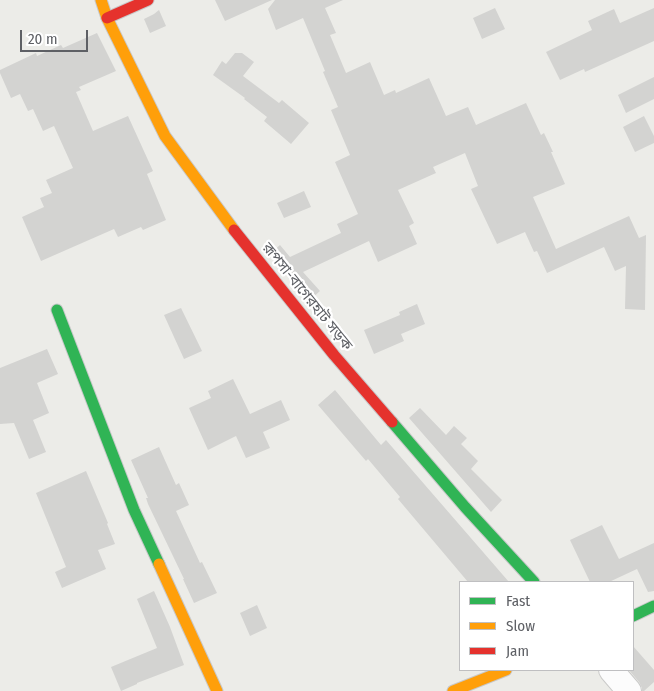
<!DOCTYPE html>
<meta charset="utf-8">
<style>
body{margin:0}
#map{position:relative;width:654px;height:691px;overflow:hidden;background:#ecece8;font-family:"Fira Sans Condensed",sans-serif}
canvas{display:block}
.legend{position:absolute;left:459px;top:581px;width:175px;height:90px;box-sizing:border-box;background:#fff;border:1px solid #bfbfc1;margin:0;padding:6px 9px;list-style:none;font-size:15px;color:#5e6065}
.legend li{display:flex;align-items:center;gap:10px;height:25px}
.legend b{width:25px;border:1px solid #bfbfc1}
.scale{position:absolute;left:20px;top:30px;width:68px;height:22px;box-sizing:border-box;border:2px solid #5e6065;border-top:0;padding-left:6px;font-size:15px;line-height:18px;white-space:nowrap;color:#5e6065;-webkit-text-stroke:4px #fff;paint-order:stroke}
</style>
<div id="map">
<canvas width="654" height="691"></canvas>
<ul class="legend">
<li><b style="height:6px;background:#30b455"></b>Fast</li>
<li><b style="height:6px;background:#ff9f0a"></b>Slow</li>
<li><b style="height:6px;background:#e5322d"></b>Jam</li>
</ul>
<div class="scale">20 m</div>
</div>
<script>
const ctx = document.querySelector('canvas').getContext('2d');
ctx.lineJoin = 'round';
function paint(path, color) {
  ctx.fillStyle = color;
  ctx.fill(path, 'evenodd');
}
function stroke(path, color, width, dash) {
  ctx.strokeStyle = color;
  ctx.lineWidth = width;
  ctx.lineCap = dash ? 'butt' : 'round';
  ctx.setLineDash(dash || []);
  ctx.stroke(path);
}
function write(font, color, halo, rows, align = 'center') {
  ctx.font = font + ' "Fira Sans Condensed","Noto Sans Bengali",sans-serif';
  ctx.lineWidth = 4.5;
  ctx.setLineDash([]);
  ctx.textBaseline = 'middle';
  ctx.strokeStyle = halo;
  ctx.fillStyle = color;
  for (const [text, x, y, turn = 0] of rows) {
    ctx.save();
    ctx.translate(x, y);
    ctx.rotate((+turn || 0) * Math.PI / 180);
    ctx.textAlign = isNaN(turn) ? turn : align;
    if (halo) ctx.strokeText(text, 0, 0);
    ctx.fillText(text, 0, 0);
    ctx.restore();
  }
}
paint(new Path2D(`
 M 215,0 L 272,0 L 225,21 Z
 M 275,0 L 343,0 L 325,8 L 336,33 L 330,35 L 346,73 L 370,62 L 384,95 L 395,90 L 396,93 L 429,78 L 446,116 L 468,107 L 476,125 L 526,103 L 541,135 L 544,133 L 553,152 L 551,152 L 565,184 L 533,197 L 556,249 L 629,216 L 639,238 L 646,235 L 645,310 L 625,309 L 626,266 L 615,271 L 604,247 L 547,273 L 537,251 L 534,252 L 525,232 L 497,244 L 471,189 L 478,186 L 465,153 L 433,167 L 436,173 L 398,190 L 414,223 L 409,226 L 417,244 L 378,262 L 369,241 L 303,272 L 320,291 L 310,300 L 271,253 L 280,245 L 290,257 L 341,233 L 337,224 L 358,214 L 335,162 L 350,155 L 331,110 L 338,107 L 323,72 L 325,71 L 303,18 L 276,30 L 268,9 Z
 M 495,8 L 505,29 L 482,39 L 473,18 Z
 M 654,8 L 654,41 L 585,72 L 584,69 L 560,80 L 546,52 L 592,30 L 588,21 L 614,9 L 620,23 Z
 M 159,10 L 166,26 L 150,33 L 144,19 L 154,14 Z
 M 97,33 L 116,71 L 79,87 L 81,90 L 76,92 L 93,131 L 128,116 L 153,171 L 147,174 L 166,220 L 143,230 L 141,227 L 118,237 L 114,229 L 41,261 L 22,217 L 44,207 L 40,198 L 52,193 L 46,180 L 73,168 L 54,126 L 43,131 L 33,109 L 28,111 L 20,94 L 11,98 L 0,73 L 0,70 L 36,53 L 37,56 L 61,45 L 63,48 Z
 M 235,53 L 242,53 L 254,62 L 243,76 L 279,103 L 282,100 L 309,123 L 291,144 L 264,121 L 267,117 L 244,99 L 245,98 L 213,75 L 222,61 L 226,64 Z
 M 654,77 L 654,99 L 626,113 L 618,95 Z
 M 644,116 L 654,136 L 654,143 L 635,152 L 623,127 Z
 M 304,191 L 311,207 L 284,218 L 277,203 Z
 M 417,304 L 425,324 L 401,334 L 404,341 L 374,354 L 364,330 L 400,315 L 399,312 Z
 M 181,308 L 202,351 L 184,359 L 164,315 Z
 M 47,349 L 58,374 L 37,383 L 49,413 L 33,420 L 46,452 L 29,459 L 14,423 L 0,424 L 0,368 Z
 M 233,379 L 250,414 L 281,400 L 290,420 L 263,432 L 270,448 L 246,458 L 236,436 L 208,450 L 189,408 L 211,398 L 208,391 Z
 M 335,390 L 381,445 L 386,440 L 509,582 L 468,582 L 398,499 L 400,497 L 368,459 L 366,461 L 318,405 Z
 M 420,408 L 446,435 L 454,426 L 467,438 L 461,444 L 478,461 L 471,469 L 502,500 L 491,512 L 409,418 Z
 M 159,447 L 176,485 L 179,483 L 189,505 L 176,511 L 200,563 L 202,562 L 217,593 L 194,603 L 183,579 L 184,579 L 148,504 L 146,498 L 148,498 L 131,460 Z
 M 86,471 L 108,523 L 107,524 L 115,544 L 98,550 L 106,569 L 62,588 L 55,572 L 66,567 L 36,493 Z
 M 602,525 L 619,559 L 654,543 L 654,591 L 648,592 L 637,569 L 609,582 L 590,582 L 570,540 Z
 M 154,591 L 170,627 L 184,665 L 137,683 L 137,684 L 121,691 L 111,667 L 157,648 L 137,599 Z
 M 257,605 L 267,628 L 250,636 L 240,613 Z
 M 633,646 L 654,670 L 654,682 L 644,691 L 642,691 L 642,688 L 639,682 L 629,670 L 633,670 Z`), '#d3d3d1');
const street = new Path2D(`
 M 611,670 L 629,691`);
const fast = new Path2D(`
 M 57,310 L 134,510 L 159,564
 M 392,422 L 465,507 L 534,582
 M 633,616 L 654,606`);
const slow = new Path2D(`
 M 101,0 L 107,18 L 165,136 L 234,230
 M 159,564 L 217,691
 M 453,691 L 506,670`);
const jam = new Path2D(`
 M 107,18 L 148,0
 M 234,230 L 334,355 L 392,422`);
stroke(street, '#cacac9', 26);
stroke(fast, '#c8c8c9', 13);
stroke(slow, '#c8c8c9', 13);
stroke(jam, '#c8c8c9', 13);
stroke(street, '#fcfcfc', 24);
stroke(fast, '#30b455', 11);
stroke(slow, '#ff9f0a', 11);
stroke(jam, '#e5322d', 11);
write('15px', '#5e6065', '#fff', [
 ["রূপসা-বাগেরহাট সড়ক",307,297,51]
]);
</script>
